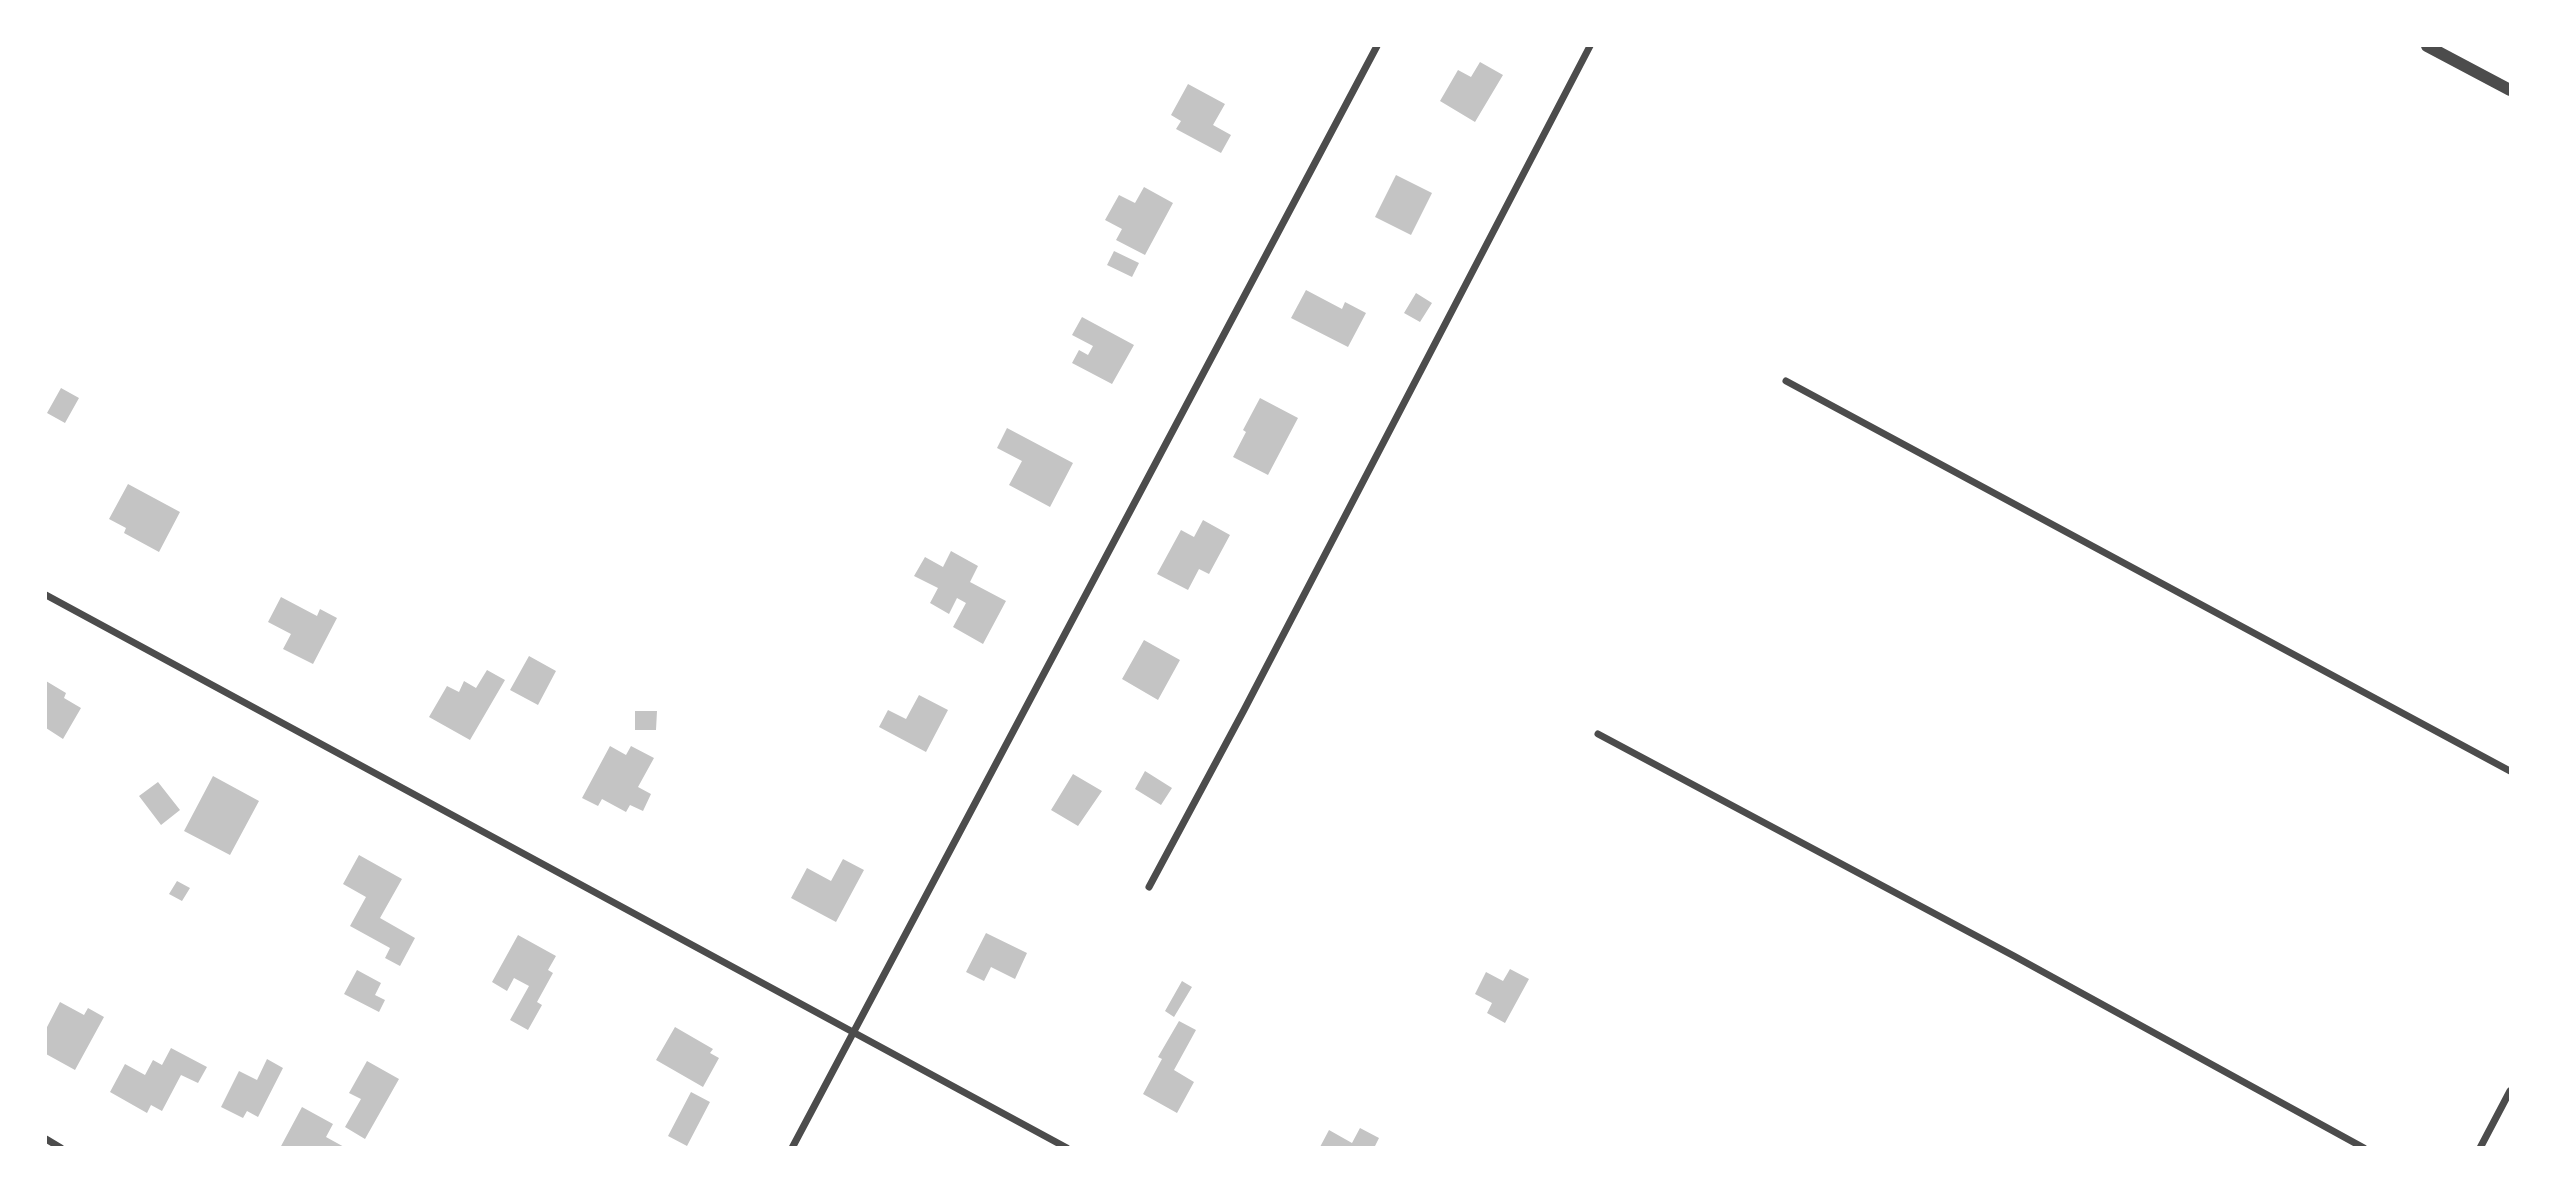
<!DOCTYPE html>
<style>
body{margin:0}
#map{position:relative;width:2556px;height:1193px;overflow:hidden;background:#fff;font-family:"Roboto Condensed",sans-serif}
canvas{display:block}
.frame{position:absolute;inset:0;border:47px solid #fff;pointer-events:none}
</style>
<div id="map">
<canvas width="2556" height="1193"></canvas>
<div class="frame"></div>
</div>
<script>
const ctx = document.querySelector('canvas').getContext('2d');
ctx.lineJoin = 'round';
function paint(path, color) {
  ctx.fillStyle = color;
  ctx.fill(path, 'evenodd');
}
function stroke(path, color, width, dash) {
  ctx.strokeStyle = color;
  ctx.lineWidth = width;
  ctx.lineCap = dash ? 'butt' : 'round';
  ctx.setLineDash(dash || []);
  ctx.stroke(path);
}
paint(new Path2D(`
 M 1480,62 L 1503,75 L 1475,122 L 1440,101 L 1458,70 L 1471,77 Z
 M 1188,84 L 1225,104 L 1213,125 L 1231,135 L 1221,153 L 1176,129 L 1181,121 L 1171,115 Z
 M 1396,175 L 1432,193 L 1411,235 L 1375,217 Z
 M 1144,187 L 1173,203 L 1145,255 L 1116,240 L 1122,229 L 1105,220 L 1119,195 L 1135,203 Z
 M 1114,251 L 1139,263 L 1132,277 L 1107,265 Z
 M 1306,290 L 1342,309 L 1345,302 L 1366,313 L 1348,347 L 1291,318 Z
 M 1416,293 L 1432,303 L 1420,322 L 1404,313 Z
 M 1082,317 L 1134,345 L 1112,384 L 1072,363 L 1079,350 L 1088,355 L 1093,346 L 1072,335 Z
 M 61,388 L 79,398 L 65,423 L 47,413 Z
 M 1260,398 L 1298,418 L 1268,475 L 1233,457 L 1246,432 L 1243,430 Z
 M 1007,428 L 1073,463 L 1050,507 L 1009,485 L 1022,461 L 997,448 Z
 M 128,484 L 180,512 L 159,552 L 124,533 L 126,528 L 109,519 Z
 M 1203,520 L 1230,535 L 1209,574 L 1199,569 L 1188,590 L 1157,574 L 1181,530 L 1194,537 Z
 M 951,551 L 978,566 L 970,582 L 1006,601 L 983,644 L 953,627 L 966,603 L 957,598 L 949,614 L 930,603 L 938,588 L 914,576 L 925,557 L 943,567 Z
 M 281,597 L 317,616 L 320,609 L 337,618 L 313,664 L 283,649 L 291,634 L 268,622 Z
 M 1144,640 L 1180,660 L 1158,700 L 1122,679 Z
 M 529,656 L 556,671 L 538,705 L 510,690 Z
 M 487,670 L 505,680 L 470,740 L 429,717 L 447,686 L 459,692 L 464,681 L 476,688 Z
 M 46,681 L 66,693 L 64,698 L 81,708 L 63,739 L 46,728 Z
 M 919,695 L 948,710 L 926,752 L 879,727 L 888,710 L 906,719 Z
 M 635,711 L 657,711 L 656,730 L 635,730 Z
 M 610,746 L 626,755 L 631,746 L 654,758 L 638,787 L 651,794 L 643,811 L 630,805 L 626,812 L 602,799 L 598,806 L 582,798 Z
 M 1145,771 L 1172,788 L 1161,805 L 1135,789 Z
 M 1073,774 L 1102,791 L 1078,826 L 1051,810 Z
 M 213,776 L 259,801 L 230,855 L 184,831 Z
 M 158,782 L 180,810 L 161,825 L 139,796 Z
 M 359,855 L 402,879 L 380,918 L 415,938 L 400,966 L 385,958 L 390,948 L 350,926 L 366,897 L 343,884 Z
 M 843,859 L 864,870 L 836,922 L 791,898 L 807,868 L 831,881 Z
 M 177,881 L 190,888 L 182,901 L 169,894 Z
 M 986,933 L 1027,953 L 1015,979 L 991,967 L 984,981 L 966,972 Z
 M 518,935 L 556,956 L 548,970 L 553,973 L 537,1002 L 542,1005 L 528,1030 L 510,1020 L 529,986 L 514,978 L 507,991 L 492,982 Z
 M 1510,969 L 1529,979 L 1505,1023 L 1487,1013 L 1492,1003 L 1475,994 L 1486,972 L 1503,981 Z
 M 357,970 L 381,983 L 375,995 L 385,1000 L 379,1012 L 344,994 Z
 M 1182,981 L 1192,987 L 1174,1017 L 1165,1011 Z
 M 60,1002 L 84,1015 L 88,1008 L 104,1017 L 75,1070 L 46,1054 L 46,1029 Z
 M 1179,1021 L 1196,1030 L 1174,1070 L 1194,1082 L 1177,1113 L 1143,1094 L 1162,1059 L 1158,1057 Z
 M 675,1027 L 713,1049 L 710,1053 L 719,1058 L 703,1087 L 656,1060 Z
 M 171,1048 L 207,1067 L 198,1083 L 181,1075 L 162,1111 L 151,1105 L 147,1113 L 110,1092 L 125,1064 L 145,1075 L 153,1060 L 162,1065 Z
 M 267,1059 L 283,1068 L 258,1117 L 247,1111 L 243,1118 L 221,1107 L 239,1071 L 257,1080 Z
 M 367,1061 L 399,1079 L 365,1139 L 345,1127 L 361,1099 L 349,1093 Z
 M 691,1092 L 710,1102 L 687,1146 L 668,1136 Z
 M 302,1107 L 333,1124 L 326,1137 L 346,1148 L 280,1148 Z
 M 1360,1128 L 1379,1138 L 1374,1148 L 1320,1147 L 1329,1130 L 1352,1143 Z`), '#c4c4c4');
stroke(new Path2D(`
 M 1786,381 L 2510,771
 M 46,595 L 1067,1148
 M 1598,734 L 2014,956 L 2364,1148
 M 1149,887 L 1244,710 L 1590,46
 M 46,1139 L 61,1148
 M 792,1148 L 1377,46
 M 2480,1148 L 2510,1091`), '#4c4c4c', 7);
stroke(new Path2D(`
 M 2427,46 L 2510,90`), '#4c4c4c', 12);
</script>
